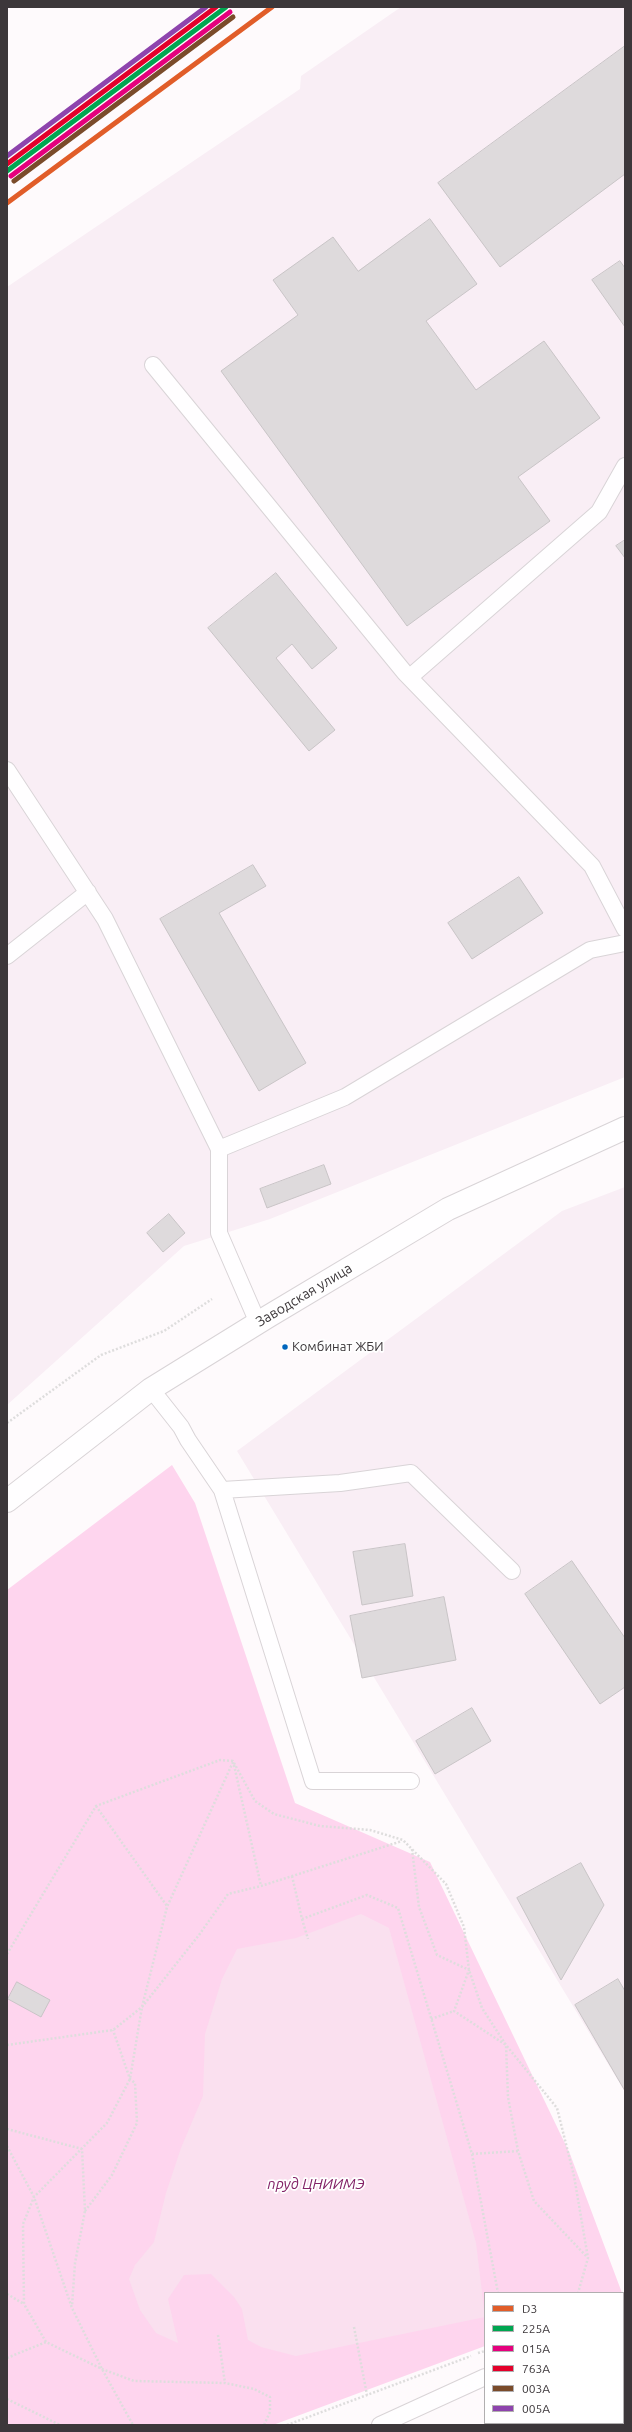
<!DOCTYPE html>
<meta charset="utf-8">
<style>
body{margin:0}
#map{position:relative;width:632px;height:2432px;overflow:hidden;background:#fefafc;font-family:Ubuntu,sans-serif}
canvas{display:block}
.frame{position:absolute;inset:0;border:8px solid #3c373a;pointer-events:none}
.legend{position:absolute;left:484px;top:2292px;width:140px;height:132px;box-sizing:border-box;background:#fff;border:1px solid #b1afb0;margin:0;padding:5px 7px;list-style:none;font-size:12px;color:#3c373a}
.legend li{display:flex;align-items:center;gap:8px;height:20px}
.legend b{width:20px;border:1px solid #b1afb0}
</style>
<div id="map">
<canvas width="632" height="2432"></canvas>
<div class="frame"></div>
<ul class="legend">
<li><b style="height:5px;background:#e15d29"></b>D3</li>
<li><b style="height:5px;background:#00a651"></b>225А</li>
<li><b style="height:5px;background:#e5007d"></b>015А</li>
<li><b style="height:5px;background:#e4002b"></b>763А</li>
<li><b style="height:5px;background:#7a4b2a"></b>003А</li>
<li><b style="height:5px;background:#8e44ad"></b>005А</li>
</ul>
</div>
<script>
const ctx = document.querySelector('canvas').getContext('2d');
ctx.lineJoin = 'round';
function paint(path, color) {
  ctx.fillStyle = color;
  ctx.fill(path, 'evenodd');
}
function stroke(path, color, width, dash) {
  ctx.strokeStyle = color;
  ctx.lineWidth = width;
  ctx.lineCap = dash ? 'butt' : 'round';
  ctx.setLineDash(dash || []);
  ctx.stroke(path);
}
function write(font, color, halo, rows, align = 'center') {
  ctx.font = font + ' Ubuntu,sans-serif';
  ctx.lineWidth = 3.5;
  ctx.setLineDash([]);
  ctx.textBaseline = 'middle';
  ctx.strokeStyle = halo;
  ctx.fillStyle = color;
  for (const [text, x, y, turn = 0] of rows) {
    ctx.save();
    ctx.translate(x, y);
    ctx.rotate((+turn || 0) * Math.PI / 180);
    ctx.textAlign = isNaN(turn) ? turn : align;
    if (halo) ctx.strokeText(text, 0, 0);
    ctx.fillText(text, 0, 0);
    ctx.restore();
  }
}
paint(new Path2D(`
 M 401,7 L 625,7 L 625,1077 L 270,1219 L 184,1246 L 7,1405 L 7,287 L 300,89 L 301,76 Z
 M 625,1187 L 625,2092 L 237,1451 L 562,1211 Z`), '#f9eef5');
paint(new Path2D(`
 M 172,1465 L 195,1503 L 295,1803 L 430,1862 L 570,2154 L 622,2293 L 485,2293 L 485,2346 L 273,2425 L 7,2425 L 7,1590 Z`), '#fed5ee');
paint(new Path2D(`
 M 361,1914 L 389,1928 L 476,2243 L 485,2317 L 296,2356 L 261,2347 L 248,2340 L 242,2309 L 234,2297 L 211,2274 L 184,2275 L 168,2299 L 178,2343 L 156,2333 L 140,2310 L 129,2279 L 135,2265 L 154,2242 L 166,2193 L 181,2148 L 203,2096 L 205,2034 L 222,1979 L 237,1949 L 296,1938 Z`), '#fae0ef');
const building = new Path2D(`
 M 625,46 L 625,174 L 500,267 L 438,183 Z
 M 430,219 L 477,284 L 426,321 L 476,390 L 544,341 L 600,418 L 518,477 L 550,521 L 407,626 L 221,371 L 298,315 L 273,280 L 333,237 L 358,271 Z
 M 620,261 L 625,268 L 625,327 L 592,280 Z
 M 625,540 L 625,558 L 616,546 Z
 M 276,573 L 337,648 L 312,669 L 292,644 L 276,658 L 335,730 L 309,751 L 208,628 Z
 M 253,865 L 266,886 L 219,913 L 306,1063 L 259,1091 L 160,919 Z
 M 519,877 L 543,913 L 472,959 L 448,923 Z
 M 324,1165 L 331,1184 L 267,1208 L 260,1189 Z
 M 169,1214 L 185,1233 L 163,1252 L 147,1233 Z
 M 405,1544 L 413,1596 L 362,1605 L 353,1552 Z
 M 572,1561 L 625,1638 L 625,1687 L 600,1704 L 525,1594 Z
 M 444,1597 L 456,1660 L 362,1678 L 350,1616 Z
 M 472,1708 L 491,1741 L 435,1774 L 416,1741 Z
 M 581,1863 L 604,1905 L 561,1980 L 517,1898 Z
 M 618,1979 L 625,1991 L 625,2091 L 575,2005 Z
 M 17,1982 L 50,2000 L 41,2017 L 8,1999 Z`);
paint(building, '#dedadc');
stroke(building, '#c9c5c7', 1);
const service = new Path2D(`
 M 153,365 L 405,673 L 592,866 L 625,929
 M 410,677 L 599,512 L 625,466
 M 7,770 L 105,919 L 219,1149 L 219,1233 L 258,1323
 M 7,956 L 88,892
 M 219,1149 L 345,1097 L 590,950 L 625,943
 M 151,1389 L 181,1427 L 188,1440 L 222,1490 L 313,1781 L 411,1781
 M 222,1490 L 340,1483 L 411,1473 L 512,1571
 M 623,2313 L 625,2312
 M 380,2425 L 485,2377`);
const tertiary = new Path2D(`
 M 7,1501 L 151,1389 L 269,1316 L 448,1209 L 625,1128`);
stroke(service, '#d9d4d7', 18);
stroke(tertiary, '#d9d4d7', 24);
stroke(new Path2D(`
 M 7,1423 L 101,1355 L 164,1331 L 212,1299
 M 233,1762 L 167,1907 L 142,2007 L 130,2079 L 107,2123 L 34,2197 L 23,2224 L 24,2304 L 46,2342 L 102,2369 L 134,2381 L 225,2383 L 254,2389 L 270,2397 L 270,2412 L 264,2425
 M 234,1765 L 261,1886
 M 96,1806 L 167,1906
 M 412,1849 L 419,1907 L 437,1955 L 469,1970 L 454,2011 L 506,2045 L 508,2097 L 518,2151 L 534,2201 L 587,2257
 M 292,1876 L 302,1919 L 367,1895 L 398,1908 L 472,2154 L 498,2293
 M 302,1919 L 308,1939
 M 7,1954 L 96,1806 L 220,1760 L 233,1761 L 255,1801 L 274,1814 L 320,1826 L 370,1830 L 403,1840 L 446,1884 L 464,1927 L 469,1970 L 482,2008 L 506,2045 L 557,2108 L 574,2176 L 588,2258 L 578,2293
 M 431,2019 L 454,2011
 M 7,2045 L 113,2030 L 142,2007 L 199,1935 L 228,1894 L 261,1886 L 402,1841
 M 7,2129 L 82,2149 L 85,2211 L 75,2263 L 72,2306
 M 7,2146 L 34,2197 L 72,2308 L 102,2369 L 133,2425
 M 472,2154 L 518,2151
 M 85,2211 L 112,2175 L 137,2123 L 135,2083 L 130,2079 L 113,2030
 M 7,2294 L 24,2304
 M 354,2327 L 367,2395
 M 218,2335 L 225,2383
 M 478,2353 L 485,2351
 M 7,2358 L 46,2342
 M 7,2399 L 60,2425
 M 287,2425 L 471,2356`), '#dedddd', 2.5, [2, 2]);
stroke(service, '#fffeff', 16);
stroke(tertiary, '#fffeff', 22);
stroke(new Path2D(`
 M 7,203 L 272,7`), '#e15d29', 5);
stroke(new Path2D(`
 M 7,171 L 226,7`), '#00a651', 5);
stroke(new Path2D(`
 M 11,176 L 230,12`), '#e5007d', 5);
stroke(new Path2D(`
 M 7,164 L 216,7`), '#e4002b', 5);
stroke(new Path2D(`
 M 14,181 L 233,17`), '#7a4b2a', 5);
stroke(new Path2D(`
 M 7,156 L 206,7`), '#8e44ad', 5);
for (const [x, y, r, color] of [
 [285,1347,3.5,"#0065bd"]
]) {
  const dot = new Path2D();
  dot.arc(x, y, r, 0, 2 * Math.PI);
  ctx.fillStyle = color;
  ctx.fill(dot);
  stroke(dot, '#fff', 1.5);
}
write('13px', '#3c373a', '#fff', [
 ["Комбинат ЖБИ",292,1347]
], 'left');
write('14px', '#3c373a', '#fff', [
 ["Заводская улица",304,1295,-31]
]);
write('italic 15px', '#832267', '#fff', [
 ["пруд ЦНИИМЭ",316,2184]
]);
</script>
